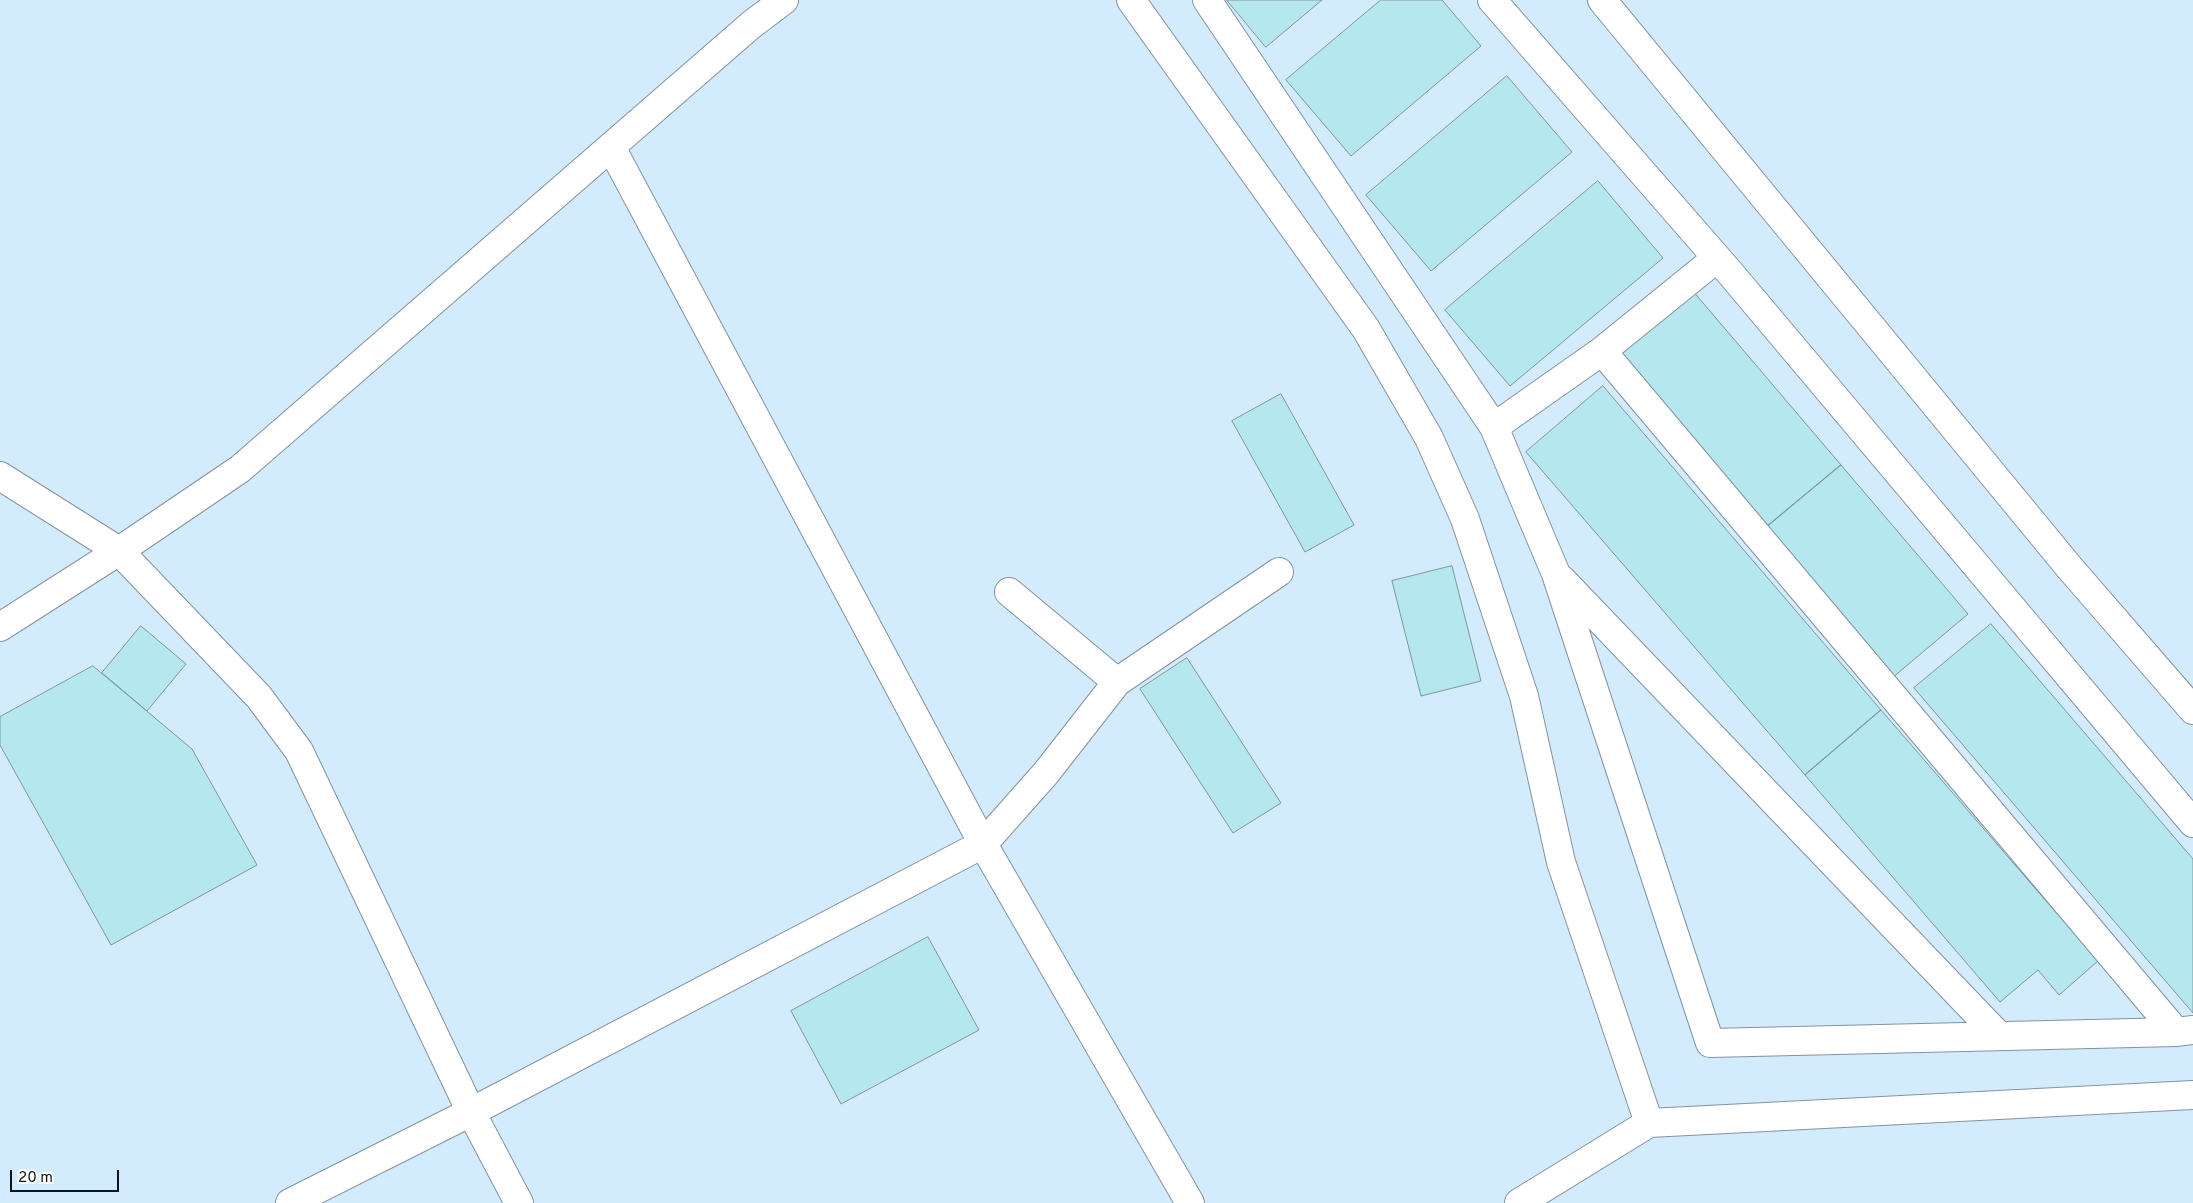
<!DOCTYPE html>
<style>
body{margin:0}
#map{position:relative;width:2193px;height:1203px;overflow:hidden;background:#ebf6fe;font-family:Overpass,sans-serif}
canvas{display:block}
.scale{position:absolute;left:10px;top:1170px;width:109px;height:22px;box-sizing:border-box;border:2px solid #0e1519;border-top:0;padding-left:6px;font-size:15px;line-height:18px;white-space:nowrap;color:#0e1519;-webkit-text-stroke:4px #fff;paint-order:stroke}
</style>
<div id="map">
<canvas width="2193" height="1203"></canvas>
<div class="scale">20 m</div>
</div>
<script>
const ctx = document.querySelector('canvas').getContext('2d');
ctx.lineJoin = 'round';
function paint(path, color) {
  ctx.fillStyle = color;
  ctx.fill(path, 'evenodd');
}
function stroke(path, color, width, dash) {
  ctx.strokeStyle = color;
  ctx.lineWidth = width;
  ctx.lineCap = dash ? 'butt' : 'round';
  ctx.setLineDash(dash || []);
  ctx.stroke(path);
}
paint(new Path2D(`
 M 0,0 L 2193,0 L 2193,1203 L 0,1203 Z`), '#d2ecfe');
const building = new Path2D(`
 M 1227,0 L 1322,0 L 1266,47 Z
 M 1381,0 L 1442,0 L 1481,46 L 1351,156 L 1286,80 Z
 M 1507,76 L 1572,152 L 1431,271 L 1366,195 Z
 M 1598,181 L 1663,258 L 1510,386 L 1445,310 Z
 M 1692,290 L 1841,465 L 1764,529 L 1615,355 Z
 M 1603,386 L 1881,710 L 1805,775 L 1526,452 Z
 M 1281,394 L 1354,525 L 1305,552 L 1232,421 Z
 M 1841,465 L 1968,614 L 1892,678 L 1764,529 Z
 M 1452,566 L 1481,681 L 1421,696 L 1392,581 Z
 M 1991,624 L 2193,859 L 2193,1013 L 1914,688 Z
 M 141,626 L 186,664 L 147,711 L 102,673 Z
 M 1187,658 L 1281,803 L 1233,833 L 1140,689 Z
 M 93,666 L 192,749 L 257,865 L 111,945 L 0,745 L 0,717 Z
 M 1881,710 L 2098,961 L 2059,995 L 2038,970 L 2000,1002 L 1805,775 Z
 M 928,937 L 979,1030 L 841,1104 L 791,1011 Z`);
paint(building, '#b4e8ee');
stroke(building, '#80979a', 1);
const minor = new Path2D(`
 M 1131,0 L 1366,329 L 1429,438 L 1465,519 L 1524,696 L 1561,862 L 1649,1123
 M 1207,0 L 1494,427 L 1556,574 L 1710,1043 L 2176,1032 L 2193,1030
 M 1492,0 L 1731,274 L 2193,823
 M 1602,0 L 2069,567 L 2193,710
 M 611,147 L 983,844 L 1190,1203
 M 1602,351 L 2176,1032
 M 1494,427 L 1602,351 L 1717,258
 M 0,476 L 119,551 L 259,697 L 299,751 L 471,1112 L 519,1203
 M 1561,579 L 1999,1036
 M 1009,592 L 1117,682
 M 0,627 L 119,551 L 240,469 L 751,25 L 784,0
 M 290,1203 L 471,1112 L 983,844 L 1046,773 L 1117,682 L 1279,572
 M 1519,1203 L 1649,1123 L 2193,1095`);
stroke(minor, '#82939f', 30);
stroke(minor, '#fff', 28);
</script>
